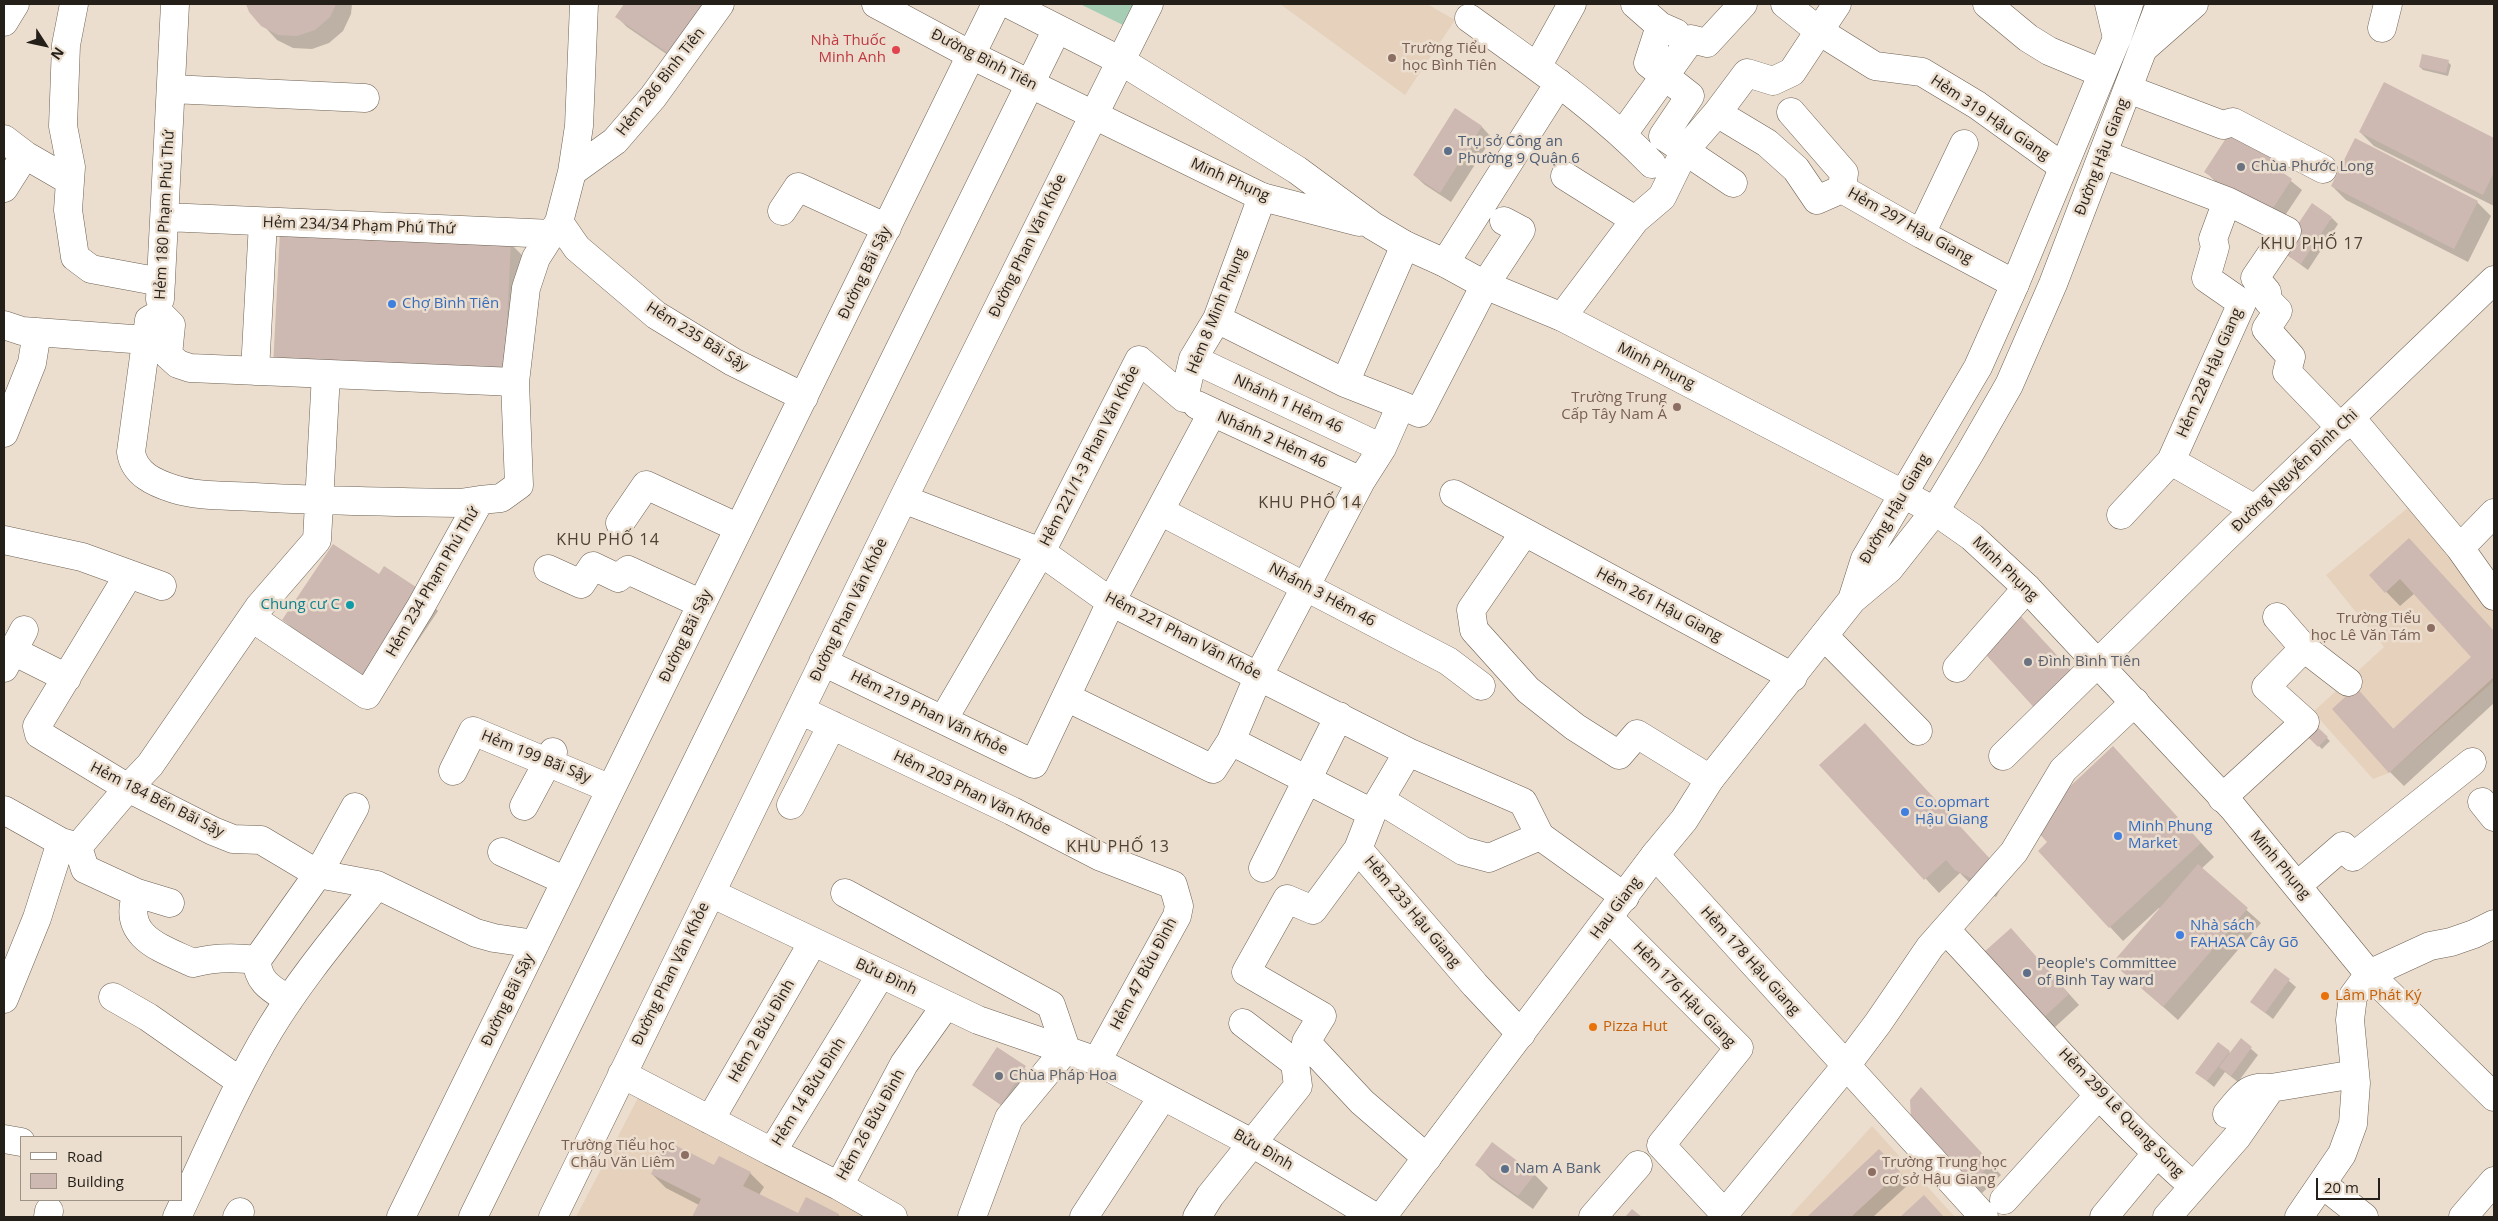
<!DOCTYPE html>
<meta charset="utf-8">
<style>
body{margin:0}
#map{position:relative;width:2498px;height:1221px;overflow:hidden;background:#ecdece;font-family:"Open Sans",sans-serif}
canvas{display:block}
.frame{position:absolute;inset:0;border:5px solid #241f19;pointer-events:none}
.legend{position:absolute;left:20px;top:1136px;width:162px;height:65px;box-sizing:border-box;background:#ecdece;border:1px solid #9c9286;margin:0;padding:6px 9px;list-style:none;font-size:15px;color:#241f19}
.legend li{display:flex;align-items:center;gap:10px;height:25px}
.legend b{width:25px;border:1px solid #9c9286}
.north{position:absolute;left:20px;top:20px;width:50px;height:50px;-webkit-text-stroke:4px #ecdece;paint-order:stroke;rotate:125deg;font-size:14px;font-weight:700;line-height:20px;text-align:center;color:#241f19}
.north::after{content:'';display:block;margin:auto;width:18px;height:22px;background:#241f19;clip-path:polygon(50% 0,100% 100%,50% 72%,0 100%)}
.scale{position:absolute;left:2316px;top:1178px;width:64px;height:22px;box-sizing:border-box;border:2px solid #241f19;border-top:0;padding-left:6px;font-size:15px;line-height:18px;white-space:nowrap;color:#241f19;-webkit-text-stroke:4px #ecdece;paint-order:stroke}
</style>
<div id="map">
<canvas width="2498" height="1221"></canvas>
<div class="frame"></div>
<ul class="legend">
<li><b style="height:6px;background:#fff"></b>Road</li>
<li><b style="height:14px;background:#ceb8b2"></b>Building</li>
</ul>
<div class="north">N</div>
<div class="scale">20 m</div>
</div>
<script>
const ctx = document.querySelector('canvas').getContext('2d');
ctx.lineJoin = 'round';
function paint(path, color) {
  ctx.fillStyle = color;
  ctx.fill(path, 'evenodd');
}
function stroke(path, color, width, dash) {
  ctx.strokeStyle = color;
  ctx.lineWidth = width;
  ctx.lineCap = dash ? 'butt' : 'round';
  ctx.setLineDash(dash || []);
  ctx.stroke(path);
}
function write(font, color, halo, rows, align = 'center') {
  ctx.font = font + ' "Open Sans",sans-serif';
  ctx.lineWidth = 5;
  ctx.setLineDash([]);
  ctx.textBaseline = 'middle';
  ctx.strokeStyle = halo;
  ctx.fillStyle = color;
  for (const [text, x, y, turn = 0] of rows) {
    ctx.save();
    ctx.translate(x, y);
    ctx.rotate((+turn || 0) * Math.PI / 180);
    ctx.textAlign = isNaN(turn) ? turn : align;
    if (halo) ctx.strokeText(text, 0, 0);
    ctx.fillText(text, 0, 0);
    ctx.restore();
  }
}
paint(new Path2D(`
 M 1280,4 L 1427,4 L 1455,20 L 1405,95 Z
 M 2415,502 L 2494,608 L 2494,681 L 2389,773 L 2373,779 L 2313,712 L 2384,647 L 2326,575 Z
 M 641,1092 L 882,1217 L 576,1217 Z
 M 1872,1126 L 1955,1217 L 1789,1217 Z`), '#e5d1bc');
paint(new Path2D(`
 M 1080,4 L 1138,4 L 1127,27 Z`), '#a5ceb4');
paint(new Path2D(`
 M 247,4 L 352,4 L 351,14 L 343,31 L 329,43 L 312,49 L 293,48 L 277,40 L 250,11 Z
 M 626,4 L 723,4 L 681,64 L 627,27 L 617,17 Z
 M 2448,62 L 2451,65 L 2448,76 L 2423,70 L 2420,67 Z
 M 2384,84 L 2494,140 L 2494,206 L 2374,146 L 2360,132 Z
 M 1455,110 L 1482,127 L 1492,138 L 1451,202 L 1425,185 L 1414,175 Z
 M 2272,158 L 2282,169 L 2280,172 L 2302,190 L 2282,220 L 2255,208 L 2216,182 L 2205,171 Z
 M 2332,186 L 2477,202 L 2491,216 L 2468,262 L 2346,200 Z
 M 2332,218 L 2338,224 L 2308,270 L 2282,251 Z
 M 510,243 L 524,257 L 517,392 L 288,381 Z
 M 2409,540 L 2494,632 L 2494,703 L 2404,786 L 2390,772 L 2369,703 L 2394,730 L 2473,657 L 2415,593 L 2400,606 L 2370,575 Z
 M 379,576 L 418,590 L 438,611 L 383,693 L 304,640 L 284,620 Z
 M 2309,721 L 2330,741 L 2322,749 L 2302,729 Z
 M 2127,762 L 2214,857 L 2201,869 L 2261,923 L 2178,1020 L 2114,963 L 2160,909 L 2159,908 L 2123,941 L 2110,927 Z
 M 1820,765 L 2007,877 L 1996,897 L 1970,883 L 1960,873 L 1939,893 Z
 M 2021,940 L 2079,1005 L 2054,1028 L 2044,1018 Z
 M 2276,970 L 2296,987 L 2273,1019 L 2259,1008 Z
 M 2241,1040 L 2258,1055 L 2238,1082 L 2225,1072 L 2214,1087 L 2197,1073 L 2229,1052 L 2231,1054 Z
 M 997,1049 L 1032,1074 L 1008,1110 L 973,1085 Z
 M 1931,1099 L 2001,1175 L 1982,1193 L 1971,1183 Z
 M 1879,1151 L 1910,1183 L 1873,1217 L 1809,1217 Z
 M 1477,1165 L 1534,1174 L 1548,1188 L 1533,1209 L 1491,1179 Z
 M 715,1166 L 750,1173 L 764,1187 L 759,1195 L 798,1215 L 838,1215 L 841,1217 L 693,1217 L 699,1205 L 666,1188 L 652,1174 Z`), '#0003');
paint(new Path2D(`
 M 246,4 L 336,4 L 330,17 L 315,30 L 297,36 L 278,35 L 261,26 L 249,12 Z
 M 624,4 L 706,4 L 671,55 L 615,17 Z
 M 2422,54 L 2449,60 L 2446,73 L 2419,67 Z
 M 2384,82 L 2494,138 L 2494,172 L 2483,195 L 2359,132 Z
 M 1455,108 L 1482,126 L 1440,193 L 1413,175 Z
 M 2232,129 L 2273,157 L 2269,163 L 2292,179 L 2271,211 L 2247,195 L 2244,199 L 2204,172 Z
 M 2355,138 L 2478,201 L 2454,249 L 2331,186 Z
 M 2312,203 L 2332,217 L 2301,264 L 2280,251 Z
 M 280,231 L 511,241 L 504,378 L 273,367 Z
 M 2409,538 L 2494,631 L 2494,677 L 2389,773 L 2332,709 L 2356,687 L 2393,729 L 2471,657 L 2400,579 L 2385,593 L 2369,575 Z
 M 333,544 L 379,574 L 384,566 L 419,589 L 362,674 L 282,620 Z
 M 2016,611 L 2077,677 L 2039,713 L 1978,646 Z
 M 2309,719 L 2328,737 L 2318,747 L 2300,729 Z
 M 1865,723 L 1993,862 L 1982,884 L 1955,870 L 1946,860 L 1924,880 L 1819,765 Z
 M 2113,746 L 2201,843 L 2109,928 L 2038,851 L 2047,842 L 2036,830 L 2048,807 Z
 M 2198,864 L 2248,908 L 2163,1007 L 2112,963 Z
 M 2011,928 L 2069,994 L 2043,1018 L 1984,952 Z
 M 2275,968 L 2290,979 L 2265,1013 L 2250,1002 Z
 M 2241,1038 L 2252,1047 L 2231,1076 L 2219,1067 Z
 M 2218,1042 L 2230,1051 L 2207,1081 L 2195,1073 Z
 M 997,1047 L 1026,1066 L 1001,1105 L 972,1085 Z
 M 1921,1087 L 1992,1164 L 1970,1184 L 1911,1119 L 1910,1100 Z
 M 667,1141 L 714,1165 L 719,1156 L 751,1172 L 743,1186 L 798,1213 L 806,1197 L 839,1214 L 837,1217 L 692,1217 L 701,1199 L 651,1174 Z
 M 1492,1142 L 1535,1174 L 1518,1196 L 1475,1165 Z
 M 1879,1149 L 1900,1172 L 1851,1217 L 1807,1217 Z
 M 1924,1195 L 1944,1217 L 1900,1217 Z
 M 1632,1209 L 1642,1217 L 1625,1217 Z`), '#ceb8b2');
const minor = new Path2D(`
 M 74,4 L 66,45 L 63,126 L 71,167 L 68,210 L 75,257 L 91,269 L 161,282
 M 1635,4 L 1660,26 L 1676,33
 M 1785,4 L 1819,31 L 1875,66 L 1922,72 L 1977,105 L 2063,167
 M 1987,4 L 2028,38 L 2049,51 L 2102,73
 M 2109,4 L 2117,38
 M 1469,18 C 1532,64 1597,107 1652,164
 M 4,22 L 15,4
 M 1660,26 L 1648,63 L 1690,96 L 1663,136 L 1733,183
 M 2382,28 L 2388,4
 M 2144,48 L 2194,4
 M 1537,67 L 1572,4
 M 171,89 L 365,98
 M 2128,89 L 2223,125 L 2233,122 L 2323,169
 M 1791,112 L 1844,173 L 1842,189
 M 1717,113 L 1767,143 L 1796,169 L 1817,200 L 1842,189 L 1921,234 L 2015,284
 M 1623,134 L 1691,39 L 1707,43 L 1743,4
 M 4,139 L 25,155
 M 2103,154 L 2227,201 L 2213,239 L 2215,247 L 2206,278 L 2242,303 L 2171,461 L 2121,515
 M 572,172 L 615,141 L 653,97 L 720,4
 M 1565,176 L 1635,220
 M 4,188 L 25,155 L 70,181
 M 2227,201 L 2287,231 L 2255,278 L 2267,292 L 2268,301 L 2278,311 L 2266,329 L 2291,357 L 2287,372 L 2341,428
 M 782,211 L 798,187 L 887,228
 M 165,217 L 553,234
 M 559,222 L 577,248 L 656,315 L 733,362 L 804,397
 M 1921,234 L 1964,144
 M 1445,263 L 1559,83
 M 160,299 L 175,4
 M 160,314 L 149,320 L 131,452 C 134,474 155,483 174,489 C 199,497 228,495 254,497 C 322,501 391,502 460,503 L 480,500
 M 160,314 L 171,325 L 168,355 L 178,364 L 190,368 L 515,382
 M 1562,317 L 1635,220 L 1662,197 L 1685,150 L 1717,113 L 1747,73 L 1773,81 L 1792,72 L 1837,4
 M 1217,319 L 1345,383 L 1401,405
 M 4,325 L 22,331 L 146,340
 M 1193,359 L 1382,448
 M 255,371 L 263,222
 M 1345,383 L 1405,245
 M 1197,405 L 1361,481
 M 2351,418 L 2460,548 L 2494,596
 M 4,433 L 32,363 L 37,332
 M 2171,461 L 2255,509
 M 1454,494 L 1793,677
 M 903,499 L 1041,552 L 1111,602 L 1408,752 L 1523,802 L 1540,836 L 1625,897
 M 1160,511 L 1448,661 L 1481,686
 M 620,523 L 646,485 L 739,528
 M 1524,533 L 1471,610 L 1474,630 L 1528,690 L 1575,727 L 1619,755 L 1637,734 L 1710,779
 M 4,540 L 82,557 L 162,586
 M 2460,548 L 2494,513
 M 548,569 L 581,584 L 593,566 L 618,578 L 628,570 L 702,604
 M 129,574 L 37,726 L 39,734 L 128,788 L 213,831 L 233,839 L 261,840 L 318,874 L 377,885 L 476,933 L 494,938 L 535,944
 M 252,618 L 367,695 L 420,608 L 480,500 L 501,498 L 519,485 L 515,382 L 526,288 L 536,258 L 559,222 L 572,172 L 579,126 L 584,4
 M 1824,636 L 1918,731
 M 2304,648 L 2348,682
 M 13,651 L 67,678
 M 823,662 L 1034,764 L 1111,602 L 1212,413
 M 4,668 L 24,630
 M 1957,668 L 2027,588
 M 1066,697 L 1213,769 L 1231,741 L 1259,675 L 1361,481 L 1382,448 L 1401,405 L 1419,413 L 1485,285 L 1521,230 L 1504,221
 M 800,710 L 1012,811 L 1101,857 L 1173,885 L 1179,906 L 1177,916 L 1097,1061
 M 943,720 L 1041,552 L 1139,360 L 1184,398 L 1193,359 L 1217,319 L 1262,197
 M 1231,741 L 1372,813
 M 1408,752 L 1372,813 L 1358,849 L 1475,985 L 1521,1034
 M 2003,756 L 2224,539 L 2494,280
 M 453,771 L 473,731 L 611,789
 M 2222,798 L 2305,722 L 2266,687 L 2304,648 L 2277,617
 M 1380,800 L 1463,851 L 1489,858 L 1540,836
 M 2482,802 L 2494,817
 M 791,805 L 832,725
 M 524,806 L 553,752
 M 4,810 L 61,842 L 78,847 L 85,869 L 137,893 L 170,903
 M 78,847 L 128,788 L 150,765 L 259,607 L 317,540 L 326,374
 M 1358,849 L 1313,910 L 1287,899 L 1246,972 L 1322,1016 L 1306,1042 L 1362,1102 L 1427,1158
 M 502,852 L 566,881
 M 1655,855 L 1984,1217
 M 1263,868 L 1339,716
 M 2298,885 L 2343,846 L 2353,857 L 2472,762
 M 137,893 C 121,937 161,948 193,963 C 215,957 234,957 257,960 C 257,982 272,989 289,1000
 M 711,893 L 978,1020 L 1097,1061 L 1252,1143 L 1375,1217
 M 845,893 L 1051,1005 L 1066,1049 L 1009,1118 L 972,1217
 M 1609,918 L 1739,1048 L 1661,1145 L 1725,1214
 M 1946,930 C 2027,1016 2104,1108 2193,1186
 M 257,960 L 318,874 L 355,807
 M 113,997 L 148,1017 L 241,1082
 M 4,999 L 37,918 L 61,842
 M 622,1074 L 772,1152 L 881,974
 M 2227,1114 C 2242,1097 2246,1085 2271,1088
 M 710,1120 L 813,942
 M 4,1139 L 21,1142
 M 772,1152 L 839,1186 L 904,1064 L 946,1005
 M 2322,1184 L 2364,1217
 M 839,1186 L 893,1217
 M 2004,1200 L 2099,1095
 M 48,1217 L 49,1211
 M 177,1217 C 207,1154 234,1089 270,1029 C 301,978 340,932 377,885
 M 237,1217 L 240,1212
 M 401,1217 L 971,55
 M 473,1217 L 1030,84
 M 553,1217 L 903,499 L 1149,4
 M 1084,1217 L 1163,1096
 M 1197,1217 L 1210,1196 L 1298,1086 L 1295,1063 L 1243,1023
 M 1593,1217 L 1638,1165
 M 1722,1217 L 1845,1067 L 1878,1023 L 1930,947 L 2014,852 L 2063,770 L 2135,702
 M 2104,1217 L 2156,1154
 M 2167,1217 L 2237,1137 L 2271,1088 L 2355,1074
 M 2299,1217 L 2342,1154 L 2353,1124 L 2356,1083 L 2350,1020 L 2353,996 L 2369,974 L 2430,946 L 2451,942 L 2474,934 L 2494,924
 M 2463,1217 L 2494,1181`);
const major = new Path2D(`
 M 876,4 L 971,55 L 1262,197 L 1359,222
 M 1009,4 L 1121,61 L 1297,170 L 1373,226 L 1405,245 L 1445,263 L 1485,285 L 1562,317 L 1903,494 L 1935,511 L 1972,537 L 2027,588 L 2233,808 L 2369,974 L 2494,1097
 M 971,55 L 996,4
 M 1030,84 L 1057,29
 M 1852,600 L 1865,559 L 1978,367 L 2015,284 L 2117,38 L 2129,4
 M 1382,1217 L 1655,855 L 1684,820 L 1710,779 L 1852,600 L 1889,569 L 1935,511 L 1970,453 L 2009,385 L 2053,284 L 2160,4`);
stroke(minor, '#6d6153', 29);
stroke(major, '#6d6153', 29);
stroke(minor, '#fff', 28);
stroke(major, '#fff', 28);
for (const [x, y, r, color] of [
 [896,50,5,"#e0444e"],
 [1392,58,5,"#8d6e63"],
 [1448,151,5,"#5c6f8a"],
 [2241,167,5,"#6b7280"],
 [392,304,5,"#3f7fe0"],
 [1677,407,5,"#8d6e63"],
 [350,605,5,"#0f9aa8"],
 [2431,628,5,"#8d6e63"],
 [2028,662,5,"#6b7280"],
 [1905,812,5,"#3f7fe0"],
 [2118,836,5,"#3f7fe0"],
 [2180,935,5,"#3f7fe0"],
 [2027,973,5,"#5c6f8a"],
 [2325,996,5,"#e8710a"],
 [1593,1027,5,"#e8710a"],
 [999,1076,5,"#6b7280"],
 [685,1155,5,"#8d6e63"],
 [1505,1169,5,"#5c6f8a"],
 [1872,1172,5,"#8d6e63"]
]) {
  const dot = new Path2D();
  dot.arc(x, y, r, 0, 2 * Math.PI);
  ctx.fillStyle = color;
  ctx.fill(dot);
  stroke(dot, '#ecdece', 2);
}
write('15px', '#be3a42', '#ecdece', [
 ["Nhà Thuốc",886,41],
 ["Minh Anh",886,58]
], 'right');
write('15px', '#785e54', '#ecdece', [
 ["Trường Tiểu",1402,49,"left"],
 ["học Bình Tiên",1402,66,"left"],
 ["Trường Trung",1667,398],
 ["Cấp Tây Nam Á",1667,415],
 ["Trường Tiểu",2421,619],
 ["học Lê Văn Tám",2421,636],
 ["Trường Tiểu học",675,1146],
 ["Châu Văn Liêm",675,1163],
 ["Trường Trung học",1882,1163,"left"],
 ["cơ sở Hậu Giang",1882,1180,"left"]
], 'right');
write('15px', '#241f19', '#ecdece', [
 ["Đường Bình Tiên",984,60,27],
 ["Hẻm 286 Bình Tiên",661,82,-52],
 ["Hẻm 319 Hậu Giang",1990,118,34],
 ["Đường Hậu Giang",2102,157,-69],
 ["Minh Phụng",1230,180,24],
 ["Hẻm 180 Phạm Phú Thứ",165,215,-87],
 ["Hẻm 234/34 Phạm Phú Thứ",359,226,2],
 ["Hẻm 297 Hậu Giang",1910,226,29],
 ["Đường Phan Văn Khỏe",1028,246,-64],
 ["Đường Bãi Sậy",865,273,-64],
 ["Hẻm 8 Minh Phụng",1217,311,-68],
 ["Hẻm 235 Bãi Sậy",697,337,32],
 ["Minh Phụng",1656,366,27],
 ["Hẻm 228 Hậu Giang",2210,373,-66],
 ["Nhánh 1 Hẻm 46",1288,404,25],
 ["Nhánh 2 Hẻm 46",1272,440,24],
 ["Hẻm 221/1-3 Phan Văn Khỏe",1090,456,-63],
 ["Đường Nguyễn Đình Chi",2295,471,-44],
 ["Đường Hậu Giang",1895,509,-60],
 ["Minh Phụng",2005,569,44],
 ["Hẻm 234 Phạm Phú Thứ",433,582,-60],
 ["Nhánh 3 Hẻm 46",1322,595,28],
 ["Hẻm 261 Hậu Giang",1659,605,28],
 ["Đường Phan Văn Khỏe",849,610,-64],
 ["Đường Bãi Sậy",686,636,-64],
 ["Hẻm 221 Phan Văn Khỏe",1183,636,27],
 ["Hẻm 219 Phan Văn Khỏe",929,713,26],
 ["Hẻm 199 Bãi Sậy",536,757,22],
 ["Hẻm 203 Phan Văn Khỏe",972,793,26],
 ["Hẻm 184 Bến Bãi Sậy",157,800,27],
 ["Minh Phụng",2280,865,50],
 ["Hau Giang",1616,908,-53],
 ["Hẻm 233 Hậu Giang",1412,912,50],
 ["Hẻm 178 Hậu Giang",1750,961,48],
 ["Đường Phan Văn Khỏe",671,974,-64],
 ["Hẻm 47 Bửu Đình",1144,974,-62],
 ["Bửu Đình",886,977,25],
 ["Hẻm 176 Hậu Giang",1684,995,46],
 ["Đường Bãi Sậy",508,1000,-64],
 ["Hẻm 2 Bửu Đình",762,1031,-60],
 ["Hẻm 14 Bửu Đình",809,1092,-58],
 ["Hẻm 299 Lê Quang Sung",2121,1113,46],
 ["Hẻm 26 Bửu Đình",871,1125,-61],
 ["Bửu Đình",1263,1150,30]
]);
write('15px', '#4e5e75', '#ecdece', [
 ["Trụ sở Công an",1458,142],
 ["Phường 9 Quận 6",1458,159],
 ["People's Committee",2037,964],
 ["of Binh Tay ward",2037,981],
 ["Nam A Bank",1515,1169]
], 'left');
write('15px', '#5b616d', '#ecdece', [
 ["Chùa Phước Long",2251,167],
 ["Đình Bình Tiên",2038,662],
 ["Chùa Pháp Hoa",1009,1076]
], 'left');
write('15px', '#366cbe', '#ecdece', [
 ["Chợ Bình Tiên",402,304],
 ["Co.opmart",1915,803],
 ["Hậu Giang",1915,820],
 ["Minh Phung",2128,827],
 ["Market",2128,844],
 ["Nhà sách",2190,926],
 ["FAHASA Cây Gõ",2190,943]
], 'left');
write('15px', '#0d838f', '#ecdece', [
 ["Chung cư C",340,605]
], 'right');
write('15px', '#c56008', '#ecdece', [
 ["Lâm Phát Ký",2335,996],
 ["Pizza Hut",1603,1027]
], 'left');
ctx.letterSpacing = '1px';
write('16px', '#4d4235', '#ecdece', [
 ["KHU PHỐ 17",2312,244],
 ["KHU PHỐ 14",1310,503],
 ["KHU PHỐ 14",608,540],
 ["KHU PHỐ 13",1118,847]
]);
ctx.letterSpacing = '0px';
</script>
